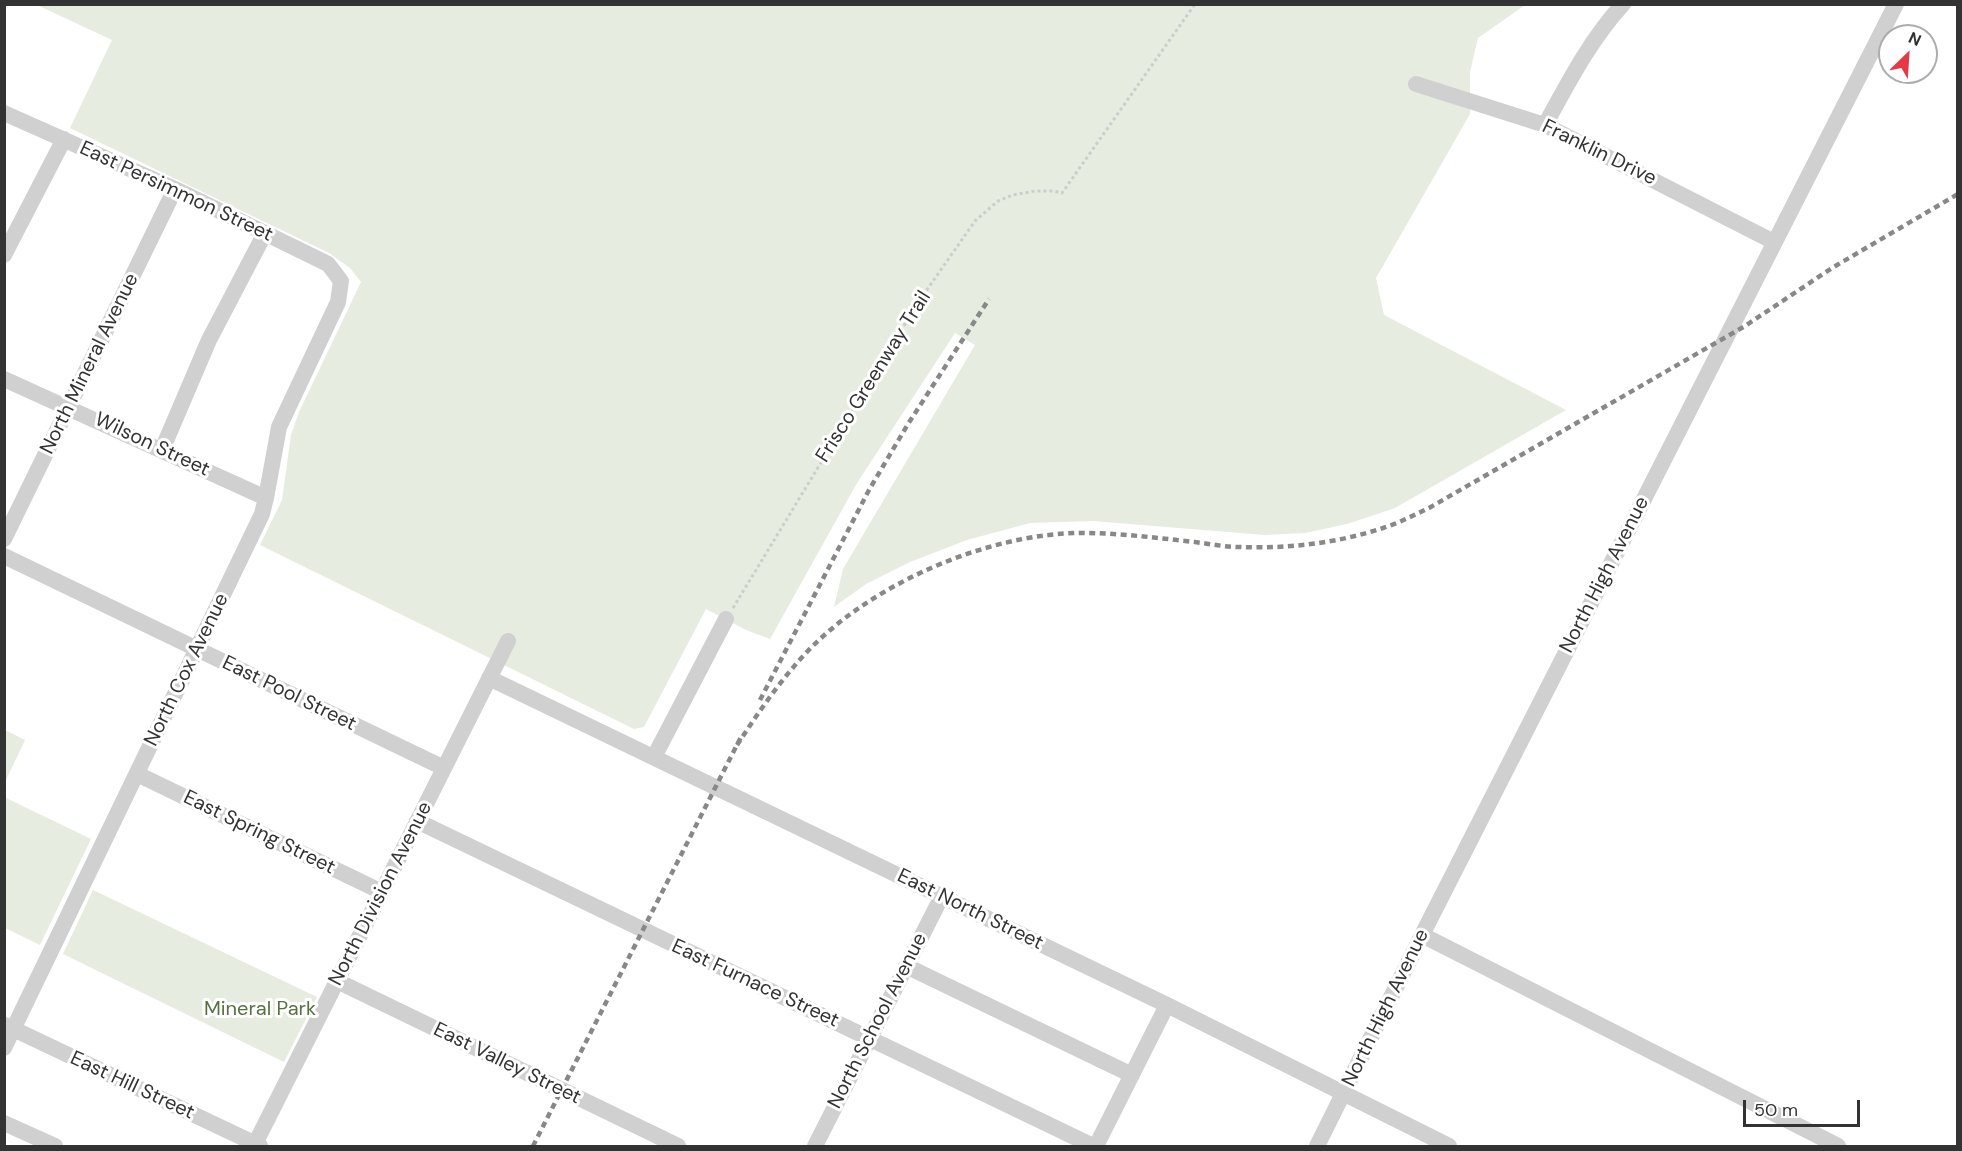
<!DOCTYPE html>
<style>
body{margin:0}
#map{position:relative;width:1962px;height:1151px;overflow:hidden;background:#fff;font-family:"DM Sans",sans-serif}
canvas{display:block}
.frame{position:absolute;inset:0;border:6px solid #333;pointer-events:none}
.north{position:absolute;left:1878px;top:24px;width:60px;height:60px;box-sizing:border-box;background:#fff;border:2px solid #adadad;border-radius:50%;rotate:25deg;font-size:16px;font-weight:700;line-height:24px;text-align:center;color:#333}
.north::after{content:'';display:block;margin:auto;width:21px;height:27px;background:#e63946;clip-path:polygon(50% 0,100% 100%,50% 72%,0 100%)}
.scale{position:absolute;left:1743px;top:1100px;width:117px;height:27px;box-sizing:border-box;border:3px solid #333;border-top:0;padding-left:8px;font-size:18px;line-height:21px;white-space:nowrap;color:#333;-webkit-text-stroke:4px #fff;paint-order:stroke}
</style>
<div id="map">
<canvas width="1962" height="1151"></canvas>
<div class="frame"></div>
<div class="north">N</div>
<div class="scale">50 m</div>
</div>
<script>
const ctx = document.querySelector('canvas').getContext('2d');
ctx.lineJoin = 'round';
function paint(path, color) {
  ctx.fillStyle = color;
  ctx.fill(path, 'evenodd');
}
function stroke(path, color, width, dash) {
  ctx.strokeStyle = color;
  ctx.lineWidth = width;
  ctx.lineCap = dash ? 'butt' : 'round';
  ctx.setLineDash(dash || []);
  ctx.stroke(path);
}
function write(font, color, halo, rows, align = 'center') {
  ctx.font = font + ' "DM Sans",sans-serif';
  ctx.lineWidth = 6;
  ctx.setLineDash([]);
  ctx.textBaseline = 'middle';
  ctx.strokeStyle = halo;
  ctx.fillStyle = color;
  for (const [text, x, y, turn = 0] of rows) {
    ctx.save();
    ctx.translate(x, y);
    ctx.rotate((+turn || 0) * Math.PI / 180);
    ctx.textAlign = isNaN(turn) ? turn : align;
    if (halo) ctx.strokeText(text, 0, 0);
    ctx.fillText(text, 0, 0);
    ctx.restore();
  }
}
paint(new Path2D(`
 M 37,5 L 1525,5 L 1478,38 L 1470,72 L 1470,114 L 1376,278 L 1384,315 L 1566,410 L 1395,508 L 1347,524 L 1305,533 L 1265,535 L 1093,521 L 1030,523 L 967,540 L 910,562 L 866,584 L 834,607 L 843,569 L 975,345 L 955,333 L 857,483 L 770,639 L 746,630 L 706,609 L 644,727 L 634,729 L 260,545 L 282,500 L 291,435 L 299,412 L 361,282 L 350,268 L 329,253 L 70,128 L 112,40 Z
 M 5,730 L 25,740 L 5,782 Z
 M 4,797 L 91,839 L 40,945 L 5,928 Z
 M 93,890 L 317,997 L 284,1062 L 63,954 Z`), '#e6ecdf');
stroke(new Path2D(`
 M 733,608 L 917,304 L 975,221 L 998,201 L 1013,195 L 1035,191 L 1053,191 L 1062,193 L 1195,4`), '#cdcdcd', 3, [3, 3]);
stroke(new Path2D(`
 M 1416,84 L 1545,125 L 1774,242
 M 4,113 L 175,189 L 328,264 L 341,281 L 338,302 L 279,427 L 266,498 L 262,514 L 4,1048
 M 1545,125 C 1568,83 1590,40 1623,4
 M 4,255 L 64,139
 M 4,379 L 266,498
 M 162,450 L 209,340 L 265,233
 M 4,539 L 175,189
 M 4,556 L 444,768
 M 489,678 L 1167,1005 L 1449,1146
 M 654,757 L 726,619
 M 137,774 L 382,892
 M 417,821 L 1093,1146
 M 1422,935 L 1838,1146
 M 906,966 L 1132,1075
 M 337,981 L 678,1146
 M 5,1025 L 260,1146
 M 4,1123 L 55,1146
 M 254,1146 L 508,641
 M 815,1146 L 942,896
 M 1096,1146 L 1167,1005
 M 1317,1146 L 1422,935 L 1896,4`), '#d0d0d0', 16);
stroke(new Path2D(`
 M 760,700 L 869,490 L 908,424 L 989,299
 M 737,745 C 758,713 779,682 805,654 C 869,585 987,533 1082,533 C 1120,533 1157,538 1195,542 C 1210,544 1225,547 1240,547 C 1287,549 1338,543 1383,528 C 1399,523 1414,515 1429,508 L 1745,326 L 1832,268 L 1958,194
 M 533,1146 L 741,737`), '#888', 4.5, [6, 4.5]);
write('20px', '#333', '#fff', [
 ["Franklin Drive",1599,153,26],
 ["East Persimmon Street",176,192,25],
 ["North Mineral Avenue",90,364,-64],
 ["Frisco Greenway Trail",874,377,-58],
 ["Wilson Street",152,445,25],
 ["North High Avenue",1605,575,-63],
 ["North Cox Avenue",187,670,-64],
 ["East Pool Street",289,694,26],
 ["East Spring Street",259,833,26],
 ["North Division Avenue",381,894,-63],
 ["East North Street",970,910,26],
 ["East Furnace Street",755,984,25],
 ["North High Avenue",1386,1008,-64],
 ["North School Avenue",878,1021,-63],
 ["East Valley Street",507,1064,26],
 ["East Hill Street",132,1086,25]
]);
write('20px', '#56703f', '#fff', [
 ["Mineral Park",260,1010]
]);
</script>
